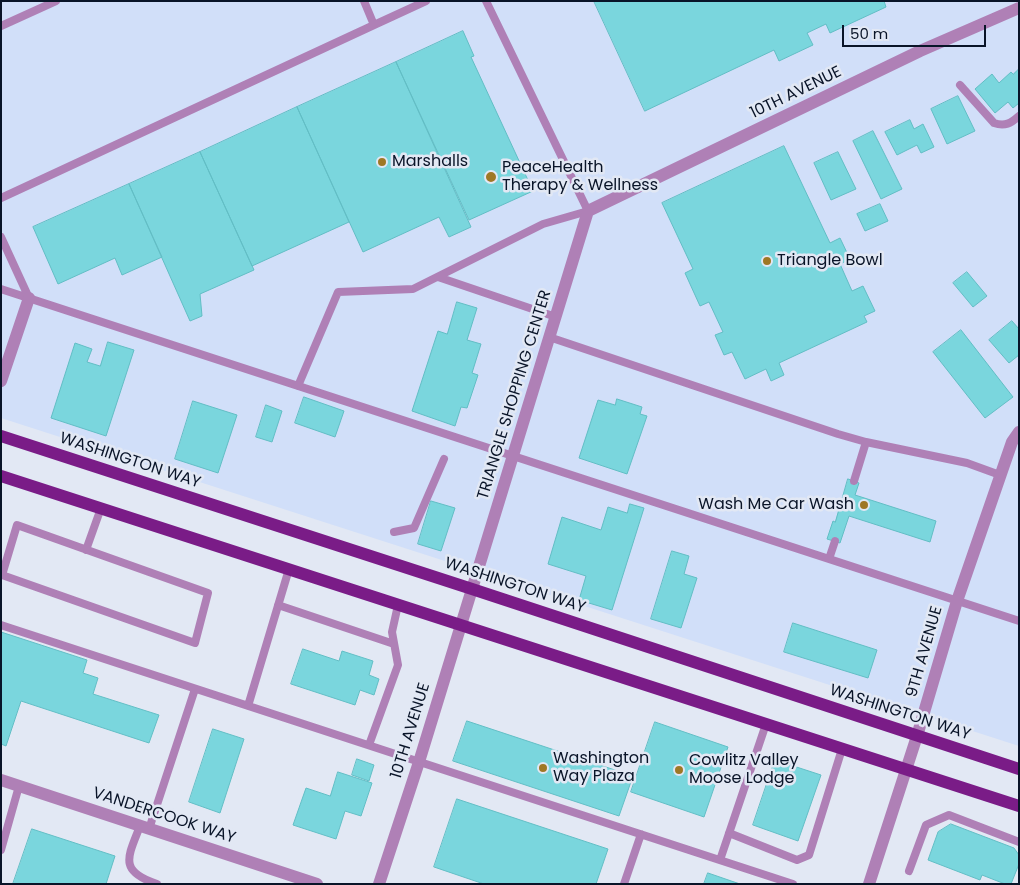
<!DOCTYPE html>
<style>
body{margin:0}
#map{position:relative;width:1020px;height:885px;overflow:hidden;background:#e2e8f4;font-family:Poppins,sans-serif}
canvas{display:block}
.frame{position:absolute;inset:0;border:2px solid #091428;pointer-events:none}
.scale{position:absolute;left:842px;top:25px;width:144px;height:22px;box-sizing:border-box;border:2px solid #091428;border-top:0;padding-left:6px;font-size:15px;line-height:18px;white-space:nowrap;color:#091428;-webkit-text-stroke:4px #e2e8f4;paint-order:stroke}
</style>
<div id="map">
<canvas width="1020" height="885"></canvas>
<div class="frame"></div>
<div class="scale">50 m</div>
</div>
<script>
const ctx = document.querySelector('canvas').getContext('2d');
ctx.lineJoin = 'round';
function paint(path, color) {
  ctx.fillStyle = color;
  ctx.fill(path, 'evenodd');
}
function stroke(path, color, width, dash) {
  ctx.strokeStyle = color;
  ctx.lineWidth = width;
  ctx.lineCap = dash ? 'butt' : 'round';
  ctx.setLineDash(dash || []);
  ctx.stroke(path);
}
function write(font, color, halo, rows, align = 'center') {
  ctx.font = font + ' Poppins,sans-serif';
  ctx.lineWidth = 5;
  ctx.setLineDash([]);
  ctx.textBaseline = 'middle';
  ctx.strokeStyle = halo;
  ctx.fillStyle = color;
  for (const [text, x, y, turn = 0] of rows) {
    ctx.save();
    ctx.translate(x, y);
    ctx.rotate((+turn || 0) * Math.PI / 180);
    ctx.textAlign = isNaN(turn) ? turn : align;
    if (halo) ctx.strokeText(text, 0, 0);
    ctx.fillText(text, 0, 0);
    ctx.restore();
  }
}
paint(new Path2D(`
 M 1,1 L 1019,1 L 1019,746 L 1,418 Z`), '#d1dff9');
const building = new Path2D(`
 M 594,1 L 884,1 L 886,7 L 830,33 L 826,24 L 807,33 L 813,45 L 779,61 L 774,50 L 645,111 Z
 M 463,31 L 474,56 L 471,57 L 533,191 L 469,220 L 396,62 Z
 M 396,62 L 471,227 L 449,237 L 439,217 L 363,252 L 297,107 Z
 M 1019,69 L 1019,103 L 1013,108 L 1008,102 L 995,113 L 975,89 L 992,74 L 999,83 L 1011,72 L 1013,74 Z
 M 958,96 L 975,131 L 947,144 L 931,109 Z
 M 297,107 L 349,222 L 252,266 L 200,152 Z
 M 910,120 L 914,129 L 923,124 L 934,147 L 921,153 L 917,145 L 897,155 L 885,132 Z
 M 873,131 L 902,189 L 881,199 L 853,141 Z
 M 784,146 L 830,243 L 840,238 L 850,259 L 840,264 L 852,291 L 863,286 L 875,311 L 864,316 L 867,322 L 779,363 L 784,375 L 771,381 L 766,369 L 745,379 L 732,352 L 724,355 L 715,335 L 723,332 L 709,302 L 700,306 L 685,273 L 693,269 L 662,203 Z
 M 200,152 L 254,270 L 200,294 L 202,316 L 190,321 L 129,184 Z
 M 838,152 L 856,189 L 831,200 L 814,163 Z
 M 129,184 L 162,257 L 122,275 L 115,258 L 58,284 L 33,227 Z
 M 880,204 L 888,221 L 865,231 L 857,214 Z
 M 967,272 L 987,296 L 973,307 L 953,283 Z
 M 457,302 L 477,308 L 467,340 L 481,344 L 472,373 L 478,375 L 467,408 L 461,407 L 455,426 L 412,411 L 438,331 L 447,334 Z
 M 1012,321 L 1019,329 L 1019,355 L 1009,363 L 989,340 Z
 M 961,330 L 1013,397 L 985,418 L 933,352 Z
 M 108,342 L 134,350 L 106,436 L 51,418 L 75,343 L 92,349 L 87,362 L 100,366 Z
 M 304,397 L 344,411 L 335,437 L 295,423 Z
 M 617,399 L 642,407 L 640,414 L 647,416 L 627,474 L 579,458 L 598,400 L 615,405 Z
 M 193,401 L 237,415 L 218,473 L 175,459 Z
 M 266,405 L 282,411 L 272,442 L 256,437 Z
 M 848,479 L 859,483 L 855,495 L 936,521 L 930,542 L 849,516 L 840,543 L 827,539 L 833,521 L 835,522 Z
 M 431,501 L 455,508 L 441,551 L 418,544 Z
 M 630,504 L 644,508 L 612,610 L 579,600 L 586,576 L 548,564 L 562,517 L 601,530 L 608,507 L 627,513 Z
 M 672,551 L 689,556 L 684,574 L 697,578 L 681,628 L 651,619 Z
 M 793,623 L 877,650 L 868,678 L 784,652 Z
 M 1,632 L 87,660 L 83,673 L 98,678 L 93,694 L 159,715 L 149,743 L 21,701 L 6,746 L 1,744 Z
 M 303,649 L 339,661 L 342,651 L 373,661 L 369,675 L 379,679 L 374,695 L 360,690 L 355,705 L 291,684 Z
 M 467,721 L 633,776 L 619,816 L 453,761 Z
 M 655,722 L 728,747 L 704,817 L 631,792 Z
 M 213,729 L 244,739 L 220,813 L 189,802 Z
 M 357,759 L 374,765 L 369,781 L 352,775 Z
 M 775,760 L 821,775 L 798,841 L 753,825 Z
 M 338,772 L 372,783 L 361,816 L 345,811 L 336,839 L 293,825 L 306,788 L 330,796 Z
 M 457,799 L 608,849 L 596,884 L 484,884 L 434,867 Z
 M 951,824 L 1014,848 L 1019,855 L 1019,864 L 1011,884 L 1005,884 L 982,875 L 980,880 L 928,860 L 938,832 Z
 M 32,829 L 115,856 L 106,884 L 13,884 Z
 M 708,873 L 740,884 L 704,884 Z`);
paint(building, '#7ad6dd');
stroke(building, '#62bec5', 1);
stroke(new Path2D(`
 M 364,1 L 374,25 L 426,1
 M 1,26 L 56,1
 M 960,85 L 994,123 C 1005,127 1011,123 1019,116
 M 1,198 L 374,25
 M 1,237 L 29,298
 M 438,277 L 556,317
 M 1,289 L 1019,621
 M 549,337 L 838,434 L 866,442 L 967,463 L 1000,475
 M 298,386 L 338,292 L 413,289 L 543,224 L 588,211 L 486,1
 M 854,481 L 866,442
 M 17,525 L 208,593 L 195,643 L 2,575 Z
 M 394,532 L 414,528 L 444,459
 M 86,550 L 101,508
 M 829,559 L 835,541
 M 278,605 L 394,644
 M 1,625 L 793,884
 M 248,706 L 289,569
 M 369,745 L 398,665 L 392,632 L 398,605
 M 140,826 C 128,857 118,871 157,884
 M 149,829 L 195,689
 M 729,833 L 797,860 L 809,855 L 842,749
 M 1,850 L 19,786
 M 720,860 L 766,724
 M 909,871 L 926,825 L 949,815 L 1019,842
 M 624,884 L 641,834`), '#af80b6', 8);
stroke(new Path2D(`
 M 1,381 L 29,298
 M 379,884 L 419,762 L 588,211 L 920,51 L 1019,8`), '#af80b6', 12);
stroke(new Path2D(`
 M 1,780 L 317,884
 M 869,884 L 917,736 L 957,601 L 1012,442 L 1019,432`), '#af80b6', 12);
stroke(new Path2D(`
 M 1,436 L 472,589 L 1019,769
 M 1,476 L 1019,806`), '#7a1c87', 12);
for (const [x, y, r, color] of [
 [382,162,5,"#9f7825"],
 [491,177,6,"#9f7825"],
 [767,261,5,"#9f7825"],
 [864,505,5,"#9f7825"],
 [543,768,5,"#9f7825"],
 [679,770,5,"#9f7825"]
]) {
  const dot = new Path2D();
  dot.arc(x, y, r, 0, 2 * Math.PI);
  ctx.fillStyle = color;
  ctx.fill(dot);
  stroke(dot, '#e2e8f4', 2);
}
write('16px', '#091428', '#e2e8f4', [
 ["10TH AVENUE",796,93,-26],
 ["TRIANGLE SHOPPING CENTER",515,395,-73],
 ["WASHINGTON WAY",130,461,18],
 ["WASHINGTON WAY",515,586,18],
 ["9TH AVENUE",925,652,-74],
 ["WASHINGTON WAY",900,713,18],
 ["10TH AVENUE",411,731,-73],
 ["VANDERCOOK WAY",164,816,18]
]);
write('16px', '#091428', '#e2e8f4', [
 ["Marshalls",392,162],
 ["PeaceHealth",502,168],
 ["Therapy & Wellness",502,186],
 ["Triangle Bowl",777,261],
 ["Wash Me Car Wash",854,505,"right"],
 ["Washington",553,759],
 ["Way Plaza",553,777],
 ["Cowlitz Valley",689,761],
 ["Moose Lodge",689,779]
], 'left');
</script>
